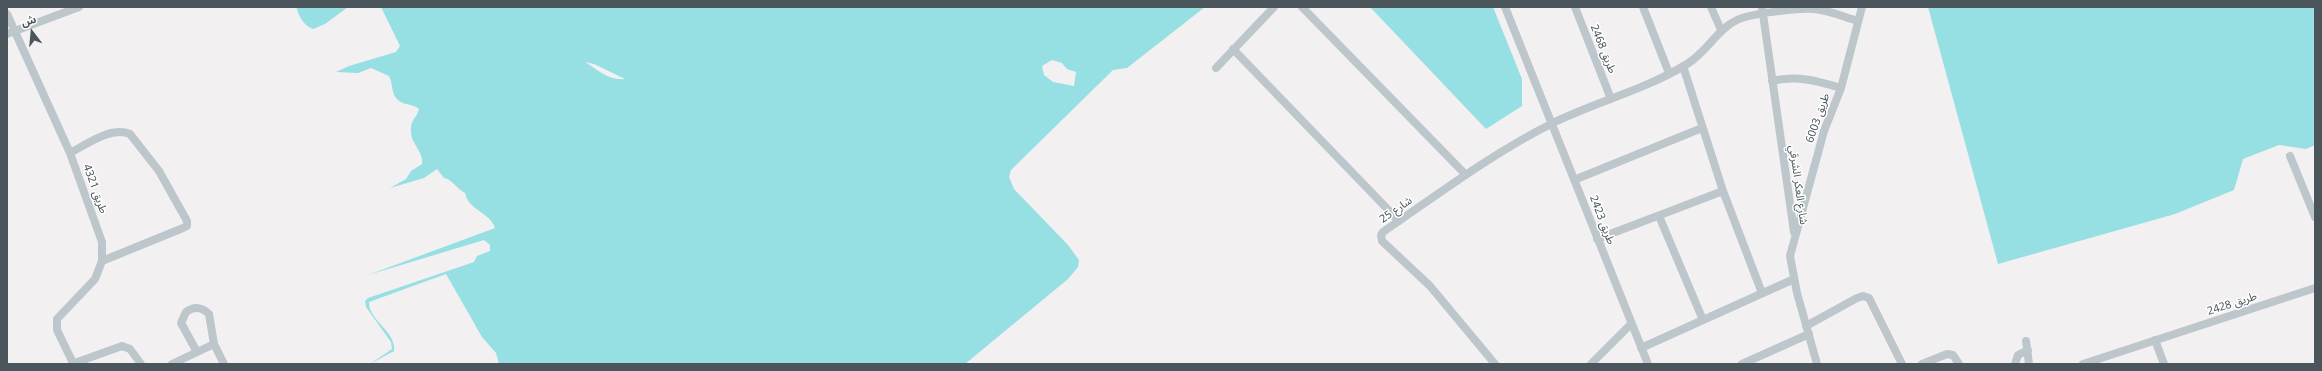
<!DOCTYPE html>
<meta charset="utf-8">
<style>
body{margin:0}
#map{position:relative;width:2322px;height:371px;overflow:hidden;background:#f2f0f1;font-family:"Noto Sans","Noto Sans Arabic",sans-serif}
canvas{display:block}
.frame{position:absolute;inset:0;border:8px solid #4a565b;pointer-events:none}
.north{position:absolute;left:12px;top:12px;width:40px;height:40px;-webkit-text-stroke:3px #fff;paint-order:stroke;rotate:344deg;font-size:11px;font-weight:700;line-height:16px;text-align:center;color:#4a565b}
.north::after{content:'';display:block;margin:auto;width:14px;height:18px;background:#4a565b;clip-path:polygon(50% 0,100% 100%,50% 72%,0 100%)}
</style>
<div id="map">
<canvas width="2322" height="371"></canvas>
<div class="frame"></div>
<div class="north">ش</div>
</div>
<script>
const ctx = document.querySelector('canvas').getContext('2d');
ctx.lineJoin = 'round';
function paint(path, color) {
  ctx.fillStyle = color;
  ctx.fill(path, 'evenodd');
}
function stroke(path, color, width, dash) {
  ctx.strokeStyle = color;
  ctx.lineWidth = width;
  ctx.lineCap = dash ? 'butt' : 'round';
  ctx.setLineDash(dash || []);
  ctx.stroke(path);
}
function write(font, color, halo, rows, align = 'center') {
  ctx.font = font + ' "Noto Sans","Noto Sans Arabic",sans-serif';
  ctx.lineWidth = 3;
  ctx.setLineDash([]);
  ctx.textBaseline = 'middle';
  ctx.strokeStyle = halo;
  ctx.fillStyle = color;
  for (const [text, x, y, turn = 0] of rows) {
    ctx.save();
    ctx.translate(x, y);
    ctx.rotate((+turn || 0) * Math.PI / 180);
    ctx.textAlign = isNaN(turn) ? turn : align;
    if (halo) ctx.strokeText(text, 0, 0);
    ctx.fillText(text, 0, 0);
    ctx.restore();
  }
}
paint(new Path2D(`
 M 296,7 L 348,7 L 325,24 L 313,29 C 303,25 299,16 296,7 Z
 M 381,7 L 1205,7 L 1127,68 L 1113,70 L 1011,170 L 1009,177 L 1014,189 L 1068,245 L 1079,260 L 1078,267 L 1068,279 L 965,364 L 499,364 L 496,353 L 482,337 L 446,274 L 369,302 C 368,320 397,332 394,351 L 370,364 L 392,349 L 391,342 L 366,307 L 365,301 L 368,298 L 474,262 L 477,256 L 490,251 L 490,245 L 484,240 L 368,275 L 495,228 C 491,213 468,210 465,193 C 457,189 452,179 444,178 L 437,169 L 424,178 L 390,188 L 406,179 L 411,171 L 422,164 C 424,152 411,144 411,132 C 410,119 417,118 419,109 C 413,103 402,106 396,98 C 391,92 393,83 389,76 L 371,68 L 358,73 L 336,72 L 349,66 L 396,52 L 400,46 ZM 1052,60 L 1062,63 L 1067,69 L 1076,72 L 1074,86 L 1053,82 L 1044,75 L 1042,66 ZM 585,62 L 594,64 L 625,79 C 609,81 598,70 585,62 Z
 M 1370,7 L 1493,7 L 1522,79 L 1522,106 L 1486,129 Z
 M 1928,7 L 2315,7 L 2315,145 L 2306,149 L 2279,145 L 2243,159 L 2234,190 L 2175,214 L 1998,264 Z`), '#96dfe3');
stroke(new Path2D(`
 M 1302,7 L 1466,175
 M 1505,7 L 1648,364
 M 1575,7 L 1611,99
 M 1643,7 L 1669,73
 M 1711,7 L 1721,30
 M 1762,7 L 1794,232
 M 7,14 L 70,153 L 102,242 L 102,261 L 95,279 L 57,319 L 57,330 L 73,363
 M 7,34 L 79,7
 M 1233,49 L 1399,221
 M 1683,66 L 1723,191 L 1762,293
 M 1216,68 L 1274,7
 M 1772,81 C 1797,75 1817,81 1841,88
 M 70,153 C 87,144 111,126 130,134 L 159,171 L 187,221 L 187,226 L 183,228 L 102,261
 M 2290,156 L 2315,217
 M 1574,180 L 1702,128
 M 1659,216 L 1703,320
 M 1597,239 L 1723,191
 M 1806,326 L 1857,298 L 1863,296 L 1869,298 L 1902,364
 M 2155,340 L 2164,364
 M 2026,341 L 2029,364
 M 1641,348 L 1794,279
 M 197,352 L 181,323 L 186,312 C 194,306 202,307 209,314 L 214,344 L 224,364
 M 72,364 L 122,346 L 130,349 L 141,364
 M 172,364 L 214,344
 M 1495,364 L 1430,286 L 1382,241 L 1381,235 L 1383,232 C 1437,195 1493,153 1551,124 C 1595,102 1645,90 1687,64 C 1709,51 1719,24 1745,17 C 1760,13 1798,8 1814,9 C 1828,10 1844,17 1858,21
 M 1591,364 L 1631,324
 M 1742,364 L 1809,334
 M 1817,364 L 1797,293 L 1790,256 L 1824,131 L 1841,88 L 1862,7
 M 1922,364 L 1947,354 L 1953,355 L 1959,364
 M 2015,364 L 2018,355 L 2028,350
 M 2083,364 L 2315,288`), '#bdc6cb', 8);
write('11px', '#4a565b', '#fff', [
 ["طريق 2468",1603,49,68],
 ["طريق 6003",1818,118,-71],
 ["شارع العكر الشرقي",1798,185,82],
 ["طريق 4321",95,189,70],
 ["شارع 25",1396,210,-35],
 ["طريق 2423",1602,220,69],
 ["طريق 2428",2232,304,-18]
]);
</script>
